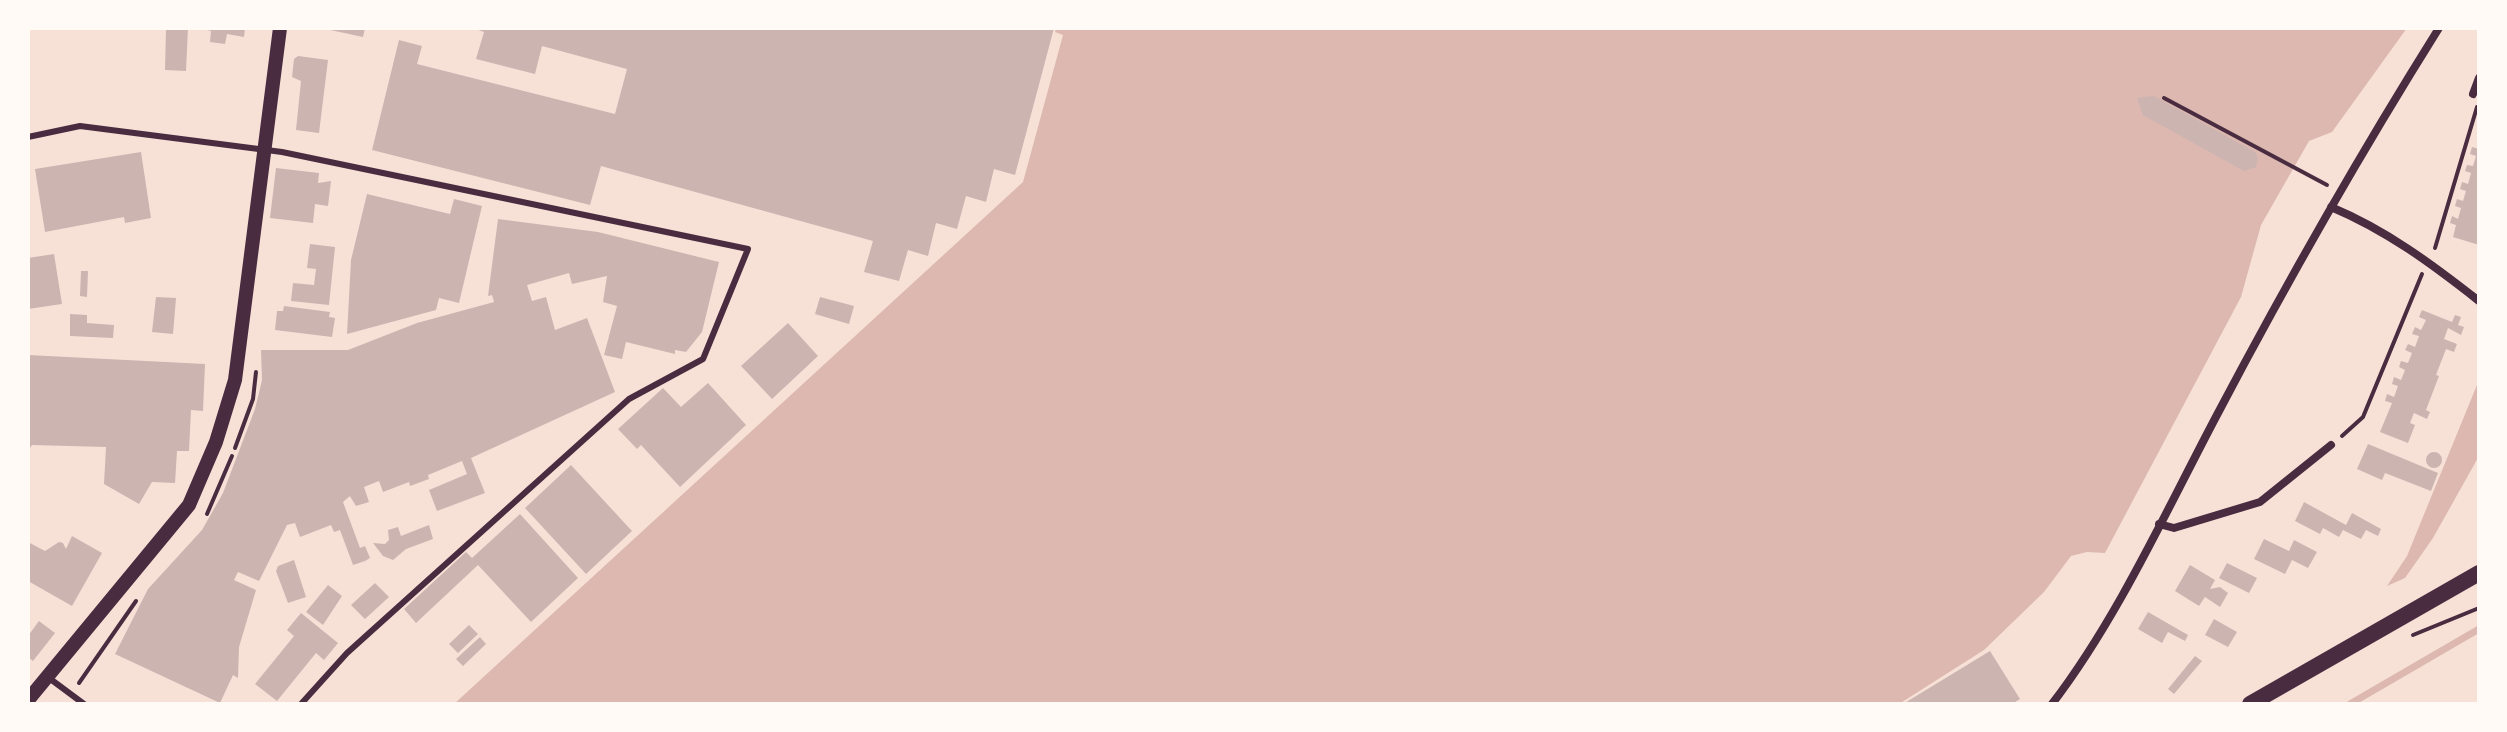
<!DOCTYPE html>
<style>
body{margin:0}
#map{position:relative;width:2507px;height:732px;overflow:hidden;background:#f7e1d7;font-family:Helvetica,sans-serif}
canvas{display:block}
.frame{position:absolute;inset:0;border:30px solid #fffaf5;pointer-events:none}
</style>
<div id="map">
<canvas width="2507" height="732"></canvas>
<div class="frame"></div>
</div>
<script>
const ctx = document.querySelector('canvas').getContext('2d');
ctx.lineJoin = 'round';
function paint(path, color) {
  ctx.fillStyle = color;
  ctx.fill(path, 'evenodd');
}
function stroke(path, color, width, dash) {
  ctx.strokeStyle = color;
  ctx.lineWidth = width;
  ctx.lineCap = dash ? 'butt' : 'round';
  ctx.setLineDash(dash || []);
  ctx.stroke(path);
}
paint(new Path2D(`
 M 1056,28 L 2407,28 L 2332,132 L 2309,141 L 2261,225 L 2241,297 L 2105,553 L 2087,552 L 2071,556 L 2044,592 L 1984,650 L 1899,704 L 454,704 L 1023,182 L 1063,35 L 1055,32 Z
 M 2479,380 L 2479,456 L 2433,538 L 2405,578 L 2387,586 L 2407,556 Z`), '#dcb8b0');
stroke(new Path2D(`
 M 2350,704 L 2479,629`), '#dcb8b0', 7);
paint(new Path2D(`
 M 166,28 L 188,28 L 186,71 L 165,70 Z
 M 199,28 L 245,28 L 244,37 L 227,34 L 225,44 L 210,42 L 211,31 Z
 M 321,28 L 365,28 L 363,37 Z
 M 473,28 L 1054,28 L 1015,175 L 994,169 L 986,202 L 966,196 L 957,229 L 936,223 L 928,256 L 908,250 L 899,281 L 864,272 L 873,241 L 601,166 L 590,205 L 372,150 L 399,40 L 422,46 L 417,64 L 615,114 L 627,69 L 542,46 L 535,74 L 476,59 L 484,32 Z
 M 298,56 L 328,60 L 319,133 L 296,130 L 301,81 L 292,77 L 294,59 Z
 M 2154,96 L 2255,152 L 2258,158 L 2256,167 L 2244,171 L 2143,115 L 2137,98 Z
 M 2472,147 L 2479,149 L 2479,245 L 2453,237 L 2456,225 L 2450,223 L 2452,216 L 2458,219 L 2461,208 L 2455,206 L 2457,199 L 2463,201 L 2466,191 L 2460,189 L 2462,182 L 2468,184 L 2471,173 L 2465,171 L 2467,165 L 2473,166 L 2476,156 L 2470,154 Z
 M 141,152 L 151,218 L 125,223 L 124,217 L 45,232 L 35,169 Z
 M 276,168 L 319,173 L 318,183 L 331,181 L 328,206 L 315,204 L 313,223 L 270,218 Z
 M 367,194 L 450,214 L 454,199 L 482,206 L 459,303 L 439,298 L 436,310 L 347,334 L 351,260 Z
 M 498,219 L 598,232 L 719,262 L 702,332 L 686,352 L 675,350 L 675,354 L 626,342 L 622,359 L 604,355 L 617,306 L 603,302 L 607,276 L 572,284 L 569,273 L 527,285 L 532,301 L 546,297 L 555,330 L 587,318 L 615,392 L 471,458 L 485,493 L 437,511 L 429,490 L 467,474 L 462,461 L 428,475 L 429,479 L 410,486 L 409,482 L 383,492 L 379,481 L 364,487 L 369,502 L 356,506 L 348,493 L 350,496 L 343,502 L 360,548 L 365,546 L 370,558 L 365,561 L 353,565 L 340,530 L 334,532 L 331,525 L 300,537 L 295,523 L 287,525 L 259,581 L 238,572 L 234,580 L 256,590 L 239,647 L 238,678 L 233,675 L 220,703 L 115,654 L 148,589 L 202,530 L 223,493 L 255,409 L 262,380 L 261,350 L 348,350 L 417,323 L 494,302 L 492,295 L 488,296 Z
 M 310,244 L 335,247 L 329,305 L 291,301 L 293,283 L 314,285 L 316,269 L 307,268 Z
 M 54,254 L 62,304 L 28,309 L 28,258 Z
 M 81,271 L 88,271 L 87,297 L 80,296 Z
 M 156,297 L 176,298 L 173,334 L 152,332 Z
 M 820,297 L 854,306 L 849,324 L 815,314 Z
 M 284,306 L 330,312 L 329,317 L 335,318 L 332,337 L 275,330 L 277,311 L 283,311 Z
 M 2422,310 L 2452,322 L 2455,315 L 2461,317 L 2458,325 L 2464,327 L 2461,335 L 2448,328 L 2444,339 L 2457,344 L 2454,352 L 2446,349 L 2436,375 L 2439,376 L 2426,410 L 2430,412 L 2427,419 L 2414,413 L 2410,423 L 2415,425 L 2408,443 L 2380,432 L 2392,403 L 2385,401 L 2387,394 L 2394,397 L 2398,386 L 2392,384 L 2394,377 L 2401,380 L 2405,370 L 2399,367 L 2401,361 L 2408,363 L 2412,353 L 2405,350 L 2408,344 L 2415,347 L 2419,336 L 2412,334 L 2415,327 L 2421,330 L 2426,320 L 2419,317 Z
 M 70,314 L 87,315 L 87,323 L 114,325 L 113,338 L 70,336 Z
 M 788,323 L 818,356 L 772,399 L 741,366 Z
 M 28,355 L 205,364 L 203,411 L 191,410 L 189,451 L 177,451 L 175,483 L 152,482 L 139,504 L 104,484 L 106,447 L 32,445 L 28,451 Z
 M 708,383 L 746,425 L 680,487 L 641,445 L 637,449 L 618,429 L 663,388 L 681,407 Z
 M 2368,444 L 2438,473 L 2431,491 L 2385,473 L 2382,480 L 2357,469 Z
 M2426 460a8 8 0 1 1 16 0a8 8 0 1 1-16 0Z
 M 571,465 L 632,531 L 586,574 L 525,508 Z
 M 2304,502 L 2346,525 L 2352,513 L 2381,529 L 2378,536 L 2366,530 L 2361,539 L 2343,530 L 2339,537 L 2323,528 L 2320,534 L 2295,521 Z
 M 520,514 L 578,578 L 531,622 L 478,565 L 416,623 L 404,609 L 466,552 L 472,558 Z
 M 429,525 L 433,539 L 406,549 L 393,560 L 383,556 L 373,543 L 385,544 L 389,540 L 388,530 L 398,527 L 401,536 Z
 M 72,536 L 102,553 L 72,606 L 28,581 L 28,542 L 45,551 L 59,542 L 63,543 L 66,549 Z
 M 2264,539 L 2289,551 L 2294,540 L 2317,552 L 2308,568 L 2292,560 L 2285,574 L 2254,559 Z
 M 294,560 L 306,597 L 288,603 L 276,571 L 278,566 Z
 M 2227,563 L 2257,578 L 2249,593 L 2219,578 Z
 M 2190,565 L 2215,580 L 2210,589 L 2220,587 L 2228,593 L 2220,607 L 2205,597 L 2199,606 L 2175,591 Z
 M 375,583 L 389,597 L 365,619 L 351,605 Z
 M 328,585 L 342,596 L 323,625 L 306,612 Z
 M 2148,612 L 2188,635 L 2185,641 L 2168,632 L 2162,643 L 2138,629 Z
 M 301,613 L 338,643 L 324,660 L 316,653 L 277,701 L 255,684 L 294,636 L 287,630 Z
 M 2214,619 L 2237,632 L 2228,647 L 2205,635 Z
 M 39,621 L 55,633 L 33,661 L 28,657 L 28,636 Z
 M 469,625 L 478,634 L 458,653 L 449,644 Z
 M 480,637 L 486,644 L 463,666 L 456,659 Z
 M 1990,651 L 2020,699 L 2012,704 L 1903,704 Z
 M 2195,656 L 2202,661 L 2174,694 L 2168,689 Z`), '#ccb4b1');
stroke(new Path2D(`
 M 2164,98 L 2327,185
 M 2435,248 L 2477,107
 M 2342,436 L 2363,417 L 2422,274
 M 235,448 L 253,399 L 256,372
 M 207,514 L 232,456
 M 2413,635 L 2479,608
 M 79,683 L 136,601`), '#4a2c40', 4);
stroke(new Path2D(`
 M 28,137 L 80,126 L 282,152 L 748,249 L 703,359 L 629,399 L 347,653 L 301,704
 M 49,678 L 84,704`), '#4a2c40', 6);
stroke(new Path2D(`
 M 2473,94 L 2479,78
 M 2331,207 C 2386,230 2432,264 2479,301
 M 2159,524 L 2174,528 L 2260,502 L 2331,445
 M 2052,704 C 2118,618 2167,509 2218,413 C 2287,282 2360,154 2439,28`), '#4a2c40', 8);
stroke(new Path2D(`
 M 28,700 L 189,505 L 216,442 L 235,380 L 280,28`), '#4a2c40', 14);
stroke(new Path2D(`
 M 2250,704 L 2479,573`), '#4a2c40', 16);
</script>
